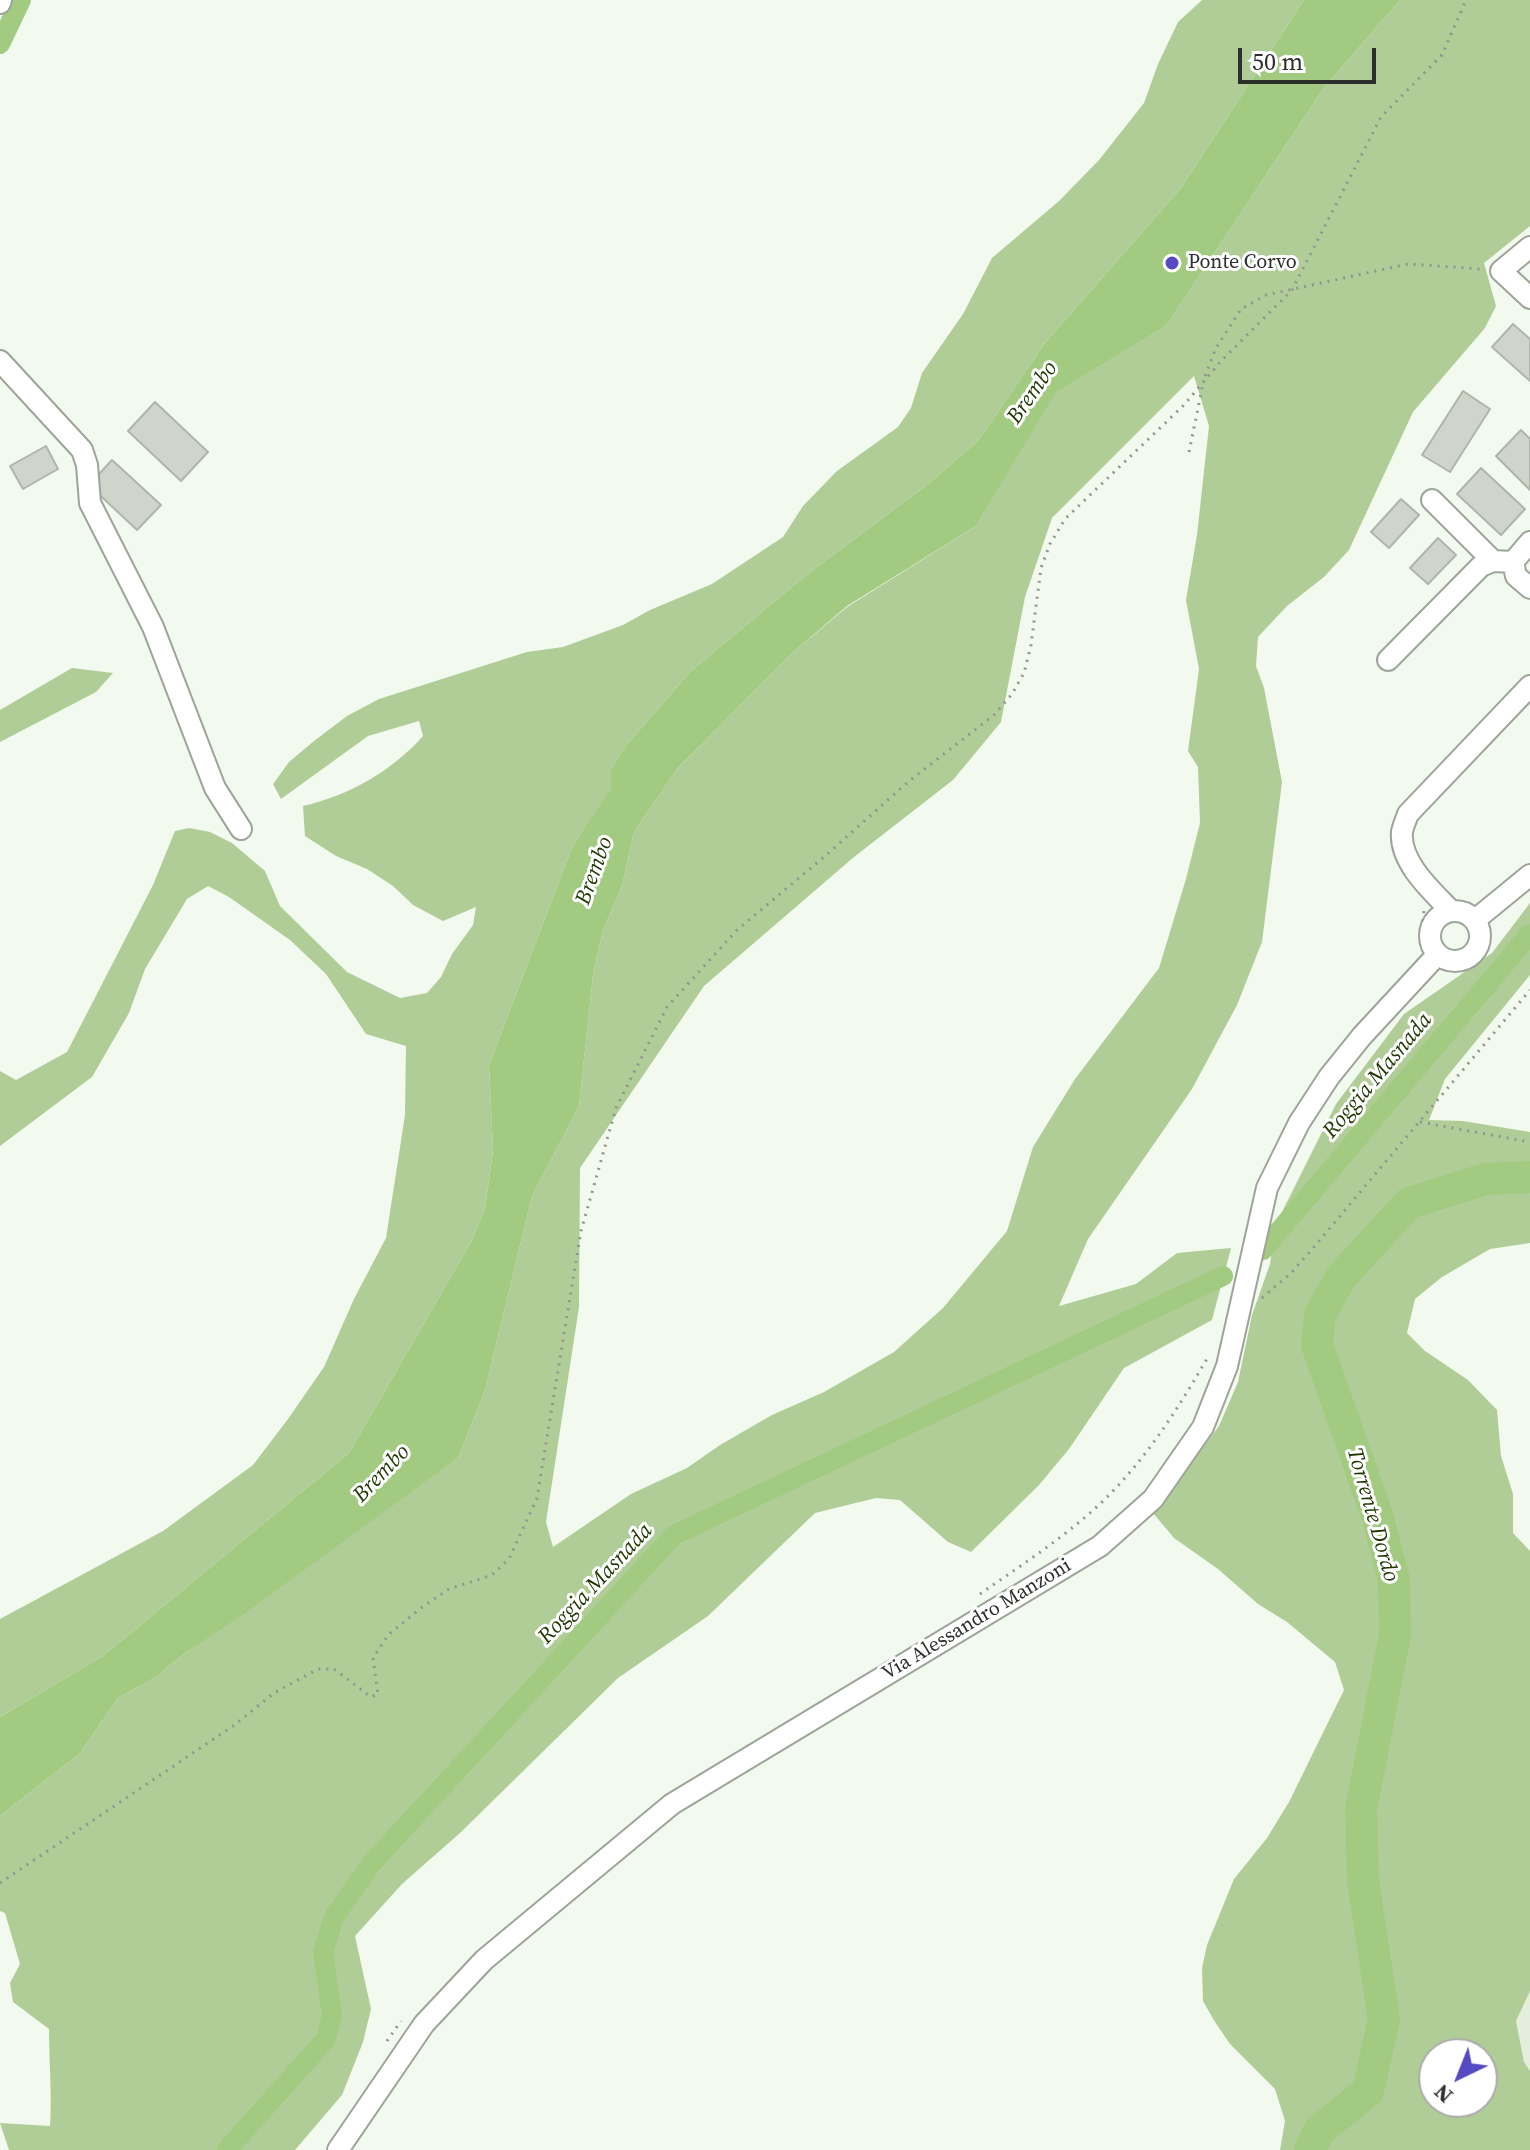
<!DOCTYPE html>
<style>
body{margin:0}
#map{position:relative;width:1530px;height:2150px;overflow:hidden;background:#f2f9ee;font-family:"Source Serif 4",serif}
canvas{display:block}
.north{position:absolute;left:1418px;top:2038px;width:80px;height:80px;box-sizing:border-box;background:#fff;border:2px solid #abacaa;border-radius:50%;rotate:223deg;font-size:22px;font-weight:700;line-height:32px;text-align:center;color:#2d2f2b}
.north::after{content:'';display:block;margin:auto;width:28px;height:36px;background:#554ac1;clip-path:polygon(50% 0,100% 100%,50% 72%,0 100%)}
.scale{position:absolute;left:1238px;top:48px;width:138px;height:36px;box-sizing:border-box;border:4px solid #2d2f2b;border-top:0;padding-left:10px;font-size:24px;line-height:28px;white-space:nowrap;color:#2d2f2b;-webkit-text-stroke:6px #fff;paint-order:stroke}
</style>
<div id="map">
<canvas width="1530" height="2150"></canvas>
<div class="north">N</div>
<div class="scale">50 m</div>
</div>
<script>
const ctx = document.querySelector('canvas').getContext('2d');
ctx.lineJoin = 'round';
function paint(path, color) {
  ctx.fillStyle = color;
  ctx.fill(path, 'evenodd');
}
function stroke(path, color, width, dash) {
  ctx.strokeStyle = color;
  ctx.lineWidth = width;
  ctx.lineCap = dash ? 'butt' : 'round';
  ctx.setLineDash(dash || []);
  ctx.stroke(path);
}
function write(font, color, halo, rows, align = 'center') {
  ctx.font = font + ' "Source Serif 4",serif';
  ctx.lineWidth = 6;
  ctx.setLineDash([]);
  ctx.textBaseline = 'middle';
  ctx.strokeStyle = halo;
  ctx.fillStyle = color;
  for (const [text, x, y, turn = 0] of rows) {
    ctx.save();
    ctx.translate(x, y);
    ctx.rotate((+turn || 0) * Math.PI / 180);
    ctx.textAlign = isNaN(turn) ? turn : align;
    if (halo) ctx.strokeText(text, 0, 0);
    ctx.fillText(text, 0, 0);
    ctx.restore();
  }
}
paint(new Path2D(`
 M 1530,1991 L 1530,2071 L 1524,2062 L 1516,2021 Z`), '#e3eedc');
paint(new Path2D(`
 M 1202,0 L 1304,0 L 1181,188 L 1045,343 L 978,441 L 923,488 L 810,572 L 690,672 L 624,748 L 611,769 L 612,787 L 573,845 L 489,1065 L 493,1150 L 485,1209 L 471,1242 L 349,1453 L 103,1656 L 0,1717 L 0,1619 L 163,1531 L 253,1465 L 288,1419 L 324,1367 L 354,1299 L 386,1238 L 405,1115 L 406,1046 L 366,1034 L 326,974 L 290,940 L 229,897 L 208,886 L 187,899 L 145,969 L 129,1013 L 92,1077 L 0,1146 L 0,1071 L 16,1080 L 67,1052 L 153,885 L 175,831 L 189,828 L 210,832 L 232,843 L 265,871 L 280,906 L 347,972 L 400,998 L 427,993 L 441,977 L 452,954 L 473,925 L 476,907 L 443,921 L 413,905 L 393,886 L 367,869 L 336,856 L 305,836 L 303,806 C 348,796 392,771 423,736 L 419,721 L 368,736 L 281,799 L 273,784 L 289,762 L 314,741 L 347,716 L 379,699 L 527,652 L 563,647 L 623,625 L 650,610 L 712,584 L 783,537 L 803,506 L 837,471 L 898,427 L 911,408 L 922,373 L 963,314 L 992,258 L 1059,201 L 1099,160 L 1144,103 L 1158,64 L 1178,22 Z
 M 1400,0 L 1530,0 L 1530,226 L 1484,263 L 1496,306 L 1485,328 L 1413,412 L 1349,550 L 1324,577 L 1287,606 L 1258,637 L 1256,666 L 1264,688 L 1282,782 L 1262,942 L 1237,1005 L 1192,1089 L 1088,1239 L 1059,1306 L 1136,1284 L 1177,1253 L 1231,1248 L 1212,1320 L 1124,1368 L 1069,1449 L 1039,1485 L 971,1552 L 948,1542 L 900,1500 L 876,1498 L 815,1513 L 708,1616 L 618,1678 L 460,1833 L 402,1884 L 355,1936 L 371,2009 L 363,2042 L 342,2095 L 295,2150 L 9,2150 L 0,2123 L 50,2126 C 52,2093 49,2062 49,2029 L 13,2002 L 10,1983 L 20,1964 L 5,1913 L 0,1911 L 0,1816 L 80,1753 L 118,1698 L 156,1677 L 185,1653 L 458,1458 L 485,1390 L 532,1196 L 579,1106 L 593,975 L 603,930 L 622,886 L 634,832 L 677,769 L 791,654 L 847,607 L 976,526 L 1055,392 L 1166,326 L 1323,89 ZM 1194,376 L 1209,426 L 1197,535 L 1186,600 L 1199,669 L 1188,751 L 1198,767 L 1200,823 L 1186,879 L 1159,968 L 1075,1079 L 1033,1147 L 1007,1231 L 943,1308 L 894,1352 L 824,1392 L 772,1415 L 720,1445 L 687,1468 L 631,1494 L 553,1547 L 546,1522 L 579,1307 L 580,1168 L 704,986 L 854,857 L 953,780 L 1001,722 L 1025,597 L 1052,518 Z
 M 72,668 L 113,673 L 96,692 L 0,742 L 0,710 Z
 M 1530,903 L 1530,975 L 1445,1079 L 1429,1120 L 1463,1121 L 1530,1132 L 1530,1243 L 1490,1249 L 1442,1277 L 1415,1299 L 1407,1333 L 1425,1351 L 1468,1380 L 1497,1410 L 1501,1456 L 1513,1494 L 1513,1533 L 1530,1551 L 1530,1991 L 1516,2021 L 1524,2062 L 1530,2071 L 1530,2150 L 1280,2150 L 1285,2121 L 1275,2089 L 1230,2044 L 1215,2022 L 1203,2001 L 1202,1968 L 1207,1945 L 1234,1879 L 1267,1838 L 1289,1802 L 1344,1690 L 1335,1662 L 1287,1622 L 1258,1604 L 1218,1569 L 1174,1538 L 1153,1513 L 1219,1426 L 1238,1382 L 1252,1315 L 1270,1264 L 1276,1224 L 1336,1104 L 1404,1014 L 1492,953 ZM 1434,2054 L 1482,2054 L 1482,2102 L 1434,2102 Z`), '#b0cd98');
paint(new Path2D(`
 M 1304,0 L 1400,0 L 1323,89 L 1166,326 L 1056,392 L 976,526 L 847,606 L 791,654 L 677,769 L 634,832 L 622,886 L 603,930 L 593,975 L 579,1106 L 532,1196 L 485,1390 L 458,1458 L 245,1613 L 185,1653 L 156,1677 L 118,1698 L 80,1753 L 0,1816 L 0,1717 L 103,1656 L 349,1453 L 471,1242 L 485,1209 L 493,1150 L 489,1065 L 573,845 L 611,788 L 611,769 L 624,748 L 690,672 L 810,572 L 923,488 L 978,441 L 1045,343 L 1181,188 Z`), '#a2ca80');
stroke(new Path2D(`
 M 0,44 L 21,0
 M 1263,1250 L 1530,934
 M 227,2150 L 326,2039 L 332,2015 L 323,1952 L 334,1917 L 371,1864 L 674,1535 L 1223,1276`), '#a2ca80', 20);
stroke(new Path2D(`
 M 1310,2150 L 1319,2131 L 1368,2091 L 1384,2019 L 1363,1881 L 1361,1809 L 1395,1635 L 1394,1580 L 1378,1518 L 1317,1345 L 1320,1314 L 1342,1276 L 1409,1203 L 1486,1179 L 1530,1177`), '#a2ca80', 32);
const building = new Path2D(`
 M 1513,324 L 1530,339 L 1530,381 L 1492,347 Z
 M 1463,391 L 1490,409 L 1450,472 L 1422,455 Z
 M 155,402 L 208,452 L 181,481 L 128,431 Z
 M 1521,430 L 1530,439 L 1530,490 L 1496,456 Z
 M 46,446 L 58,469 L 23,489 L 10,466 Z
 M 112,460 L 161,505 L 137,530 L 89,485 Z
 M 1481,468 L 1525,509 L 1501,535 L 1457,494 Z
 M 1401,499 L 1419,515 L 1389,548 L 1371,532 Z
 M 1438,538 L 1456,555 L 1428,584 L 1410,568 Z`);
paint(building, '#cfd5ca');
stroke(building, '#afb5ab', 2);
const minor = new Path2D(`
 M 0,3 L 1,0
 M 1530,247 L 1501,271 L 1530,298
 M 0,361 L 82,450 L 87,465 L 90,503 L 153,627 L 215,788 L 241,829
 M 1432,500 L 1493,561
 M 1513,562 L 1516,576 L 1530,588
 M 1513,562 L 1530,542
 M 1388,660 L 1481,566 L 1493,561 L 1513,562
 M 1451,911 C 1432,891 1399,862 1402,832 C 1403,826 1406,820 1408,814 L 1530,686
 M1430 936a25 25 0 1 1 50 0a25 25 0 1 1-50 0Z
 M 1475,920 L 1530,875
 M 338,2150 L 424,2024 L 484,1960 L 672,1804 L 1100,1546 L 1153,1499 L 1203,1427 L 1227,1366 L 1267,1188 L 1299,1123 L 1329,1077 L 1362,1036 L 1437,955`);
stroke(minor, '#9ea49a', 24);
stroke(new Path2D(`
 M 1205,376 L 1216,348 L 1241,309 L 1266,295 L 1408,264 L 1481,269
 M 1189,452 L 1203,384
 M 1421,945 L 1424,909
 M 1420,1122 L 1530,1142
 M 1262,1298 L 1291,1273 L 1314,1247 L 1530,990
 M 980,1594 C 1030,1559 1084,1525 1124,1479 C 1157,1442 1183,1400 1208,1357
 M 0,1883 L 233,1726 L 274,1693 L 318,1669 L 334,1669 L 371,1697 L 378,1694 L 373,1658 L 388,1635 L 421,1608 L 449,1589 L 492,1575 L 509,1559 L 537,1498 L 581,1231 L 616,1108 L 667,1007 L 737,930 L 824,857 L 908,782 L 994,715 L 1012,694 L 1024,673 L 1031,645 L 1041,568 L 1050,544 L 1065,519 L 1184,405 L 1221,361 L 1292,290 L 1381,117 L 1442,55 L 1466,0
 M 387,2041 L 401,2021`), '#90958d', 3, [2, 6]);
stroke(minor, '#fff', 20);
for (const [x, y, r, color] of [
 [1172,263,8,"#554ac1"]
]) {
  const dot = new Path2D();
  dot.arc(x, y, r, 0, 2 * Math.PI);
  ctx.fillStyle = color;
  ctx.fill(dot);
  stroke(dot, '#fff', 3);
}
write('20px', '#2d2f2b', '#fff', [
 ["Ponte Corvo",1188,263]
], 'left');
write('20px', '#2d2f2b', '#fff', [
 ["Via Alessandro Manzoni",977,1620,-31]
]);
write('italic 22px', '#1f3701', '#fff', [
 ["Brembo",1033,393,-55],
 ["Brembo",595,871,-70],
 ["Roggia Masnada",1378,1076,-50],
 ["Brembo",382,1474,-46],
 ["Torrente Dordo",1372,1515,74],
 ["Roggia Masnada",596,1584,-47]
]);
</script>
